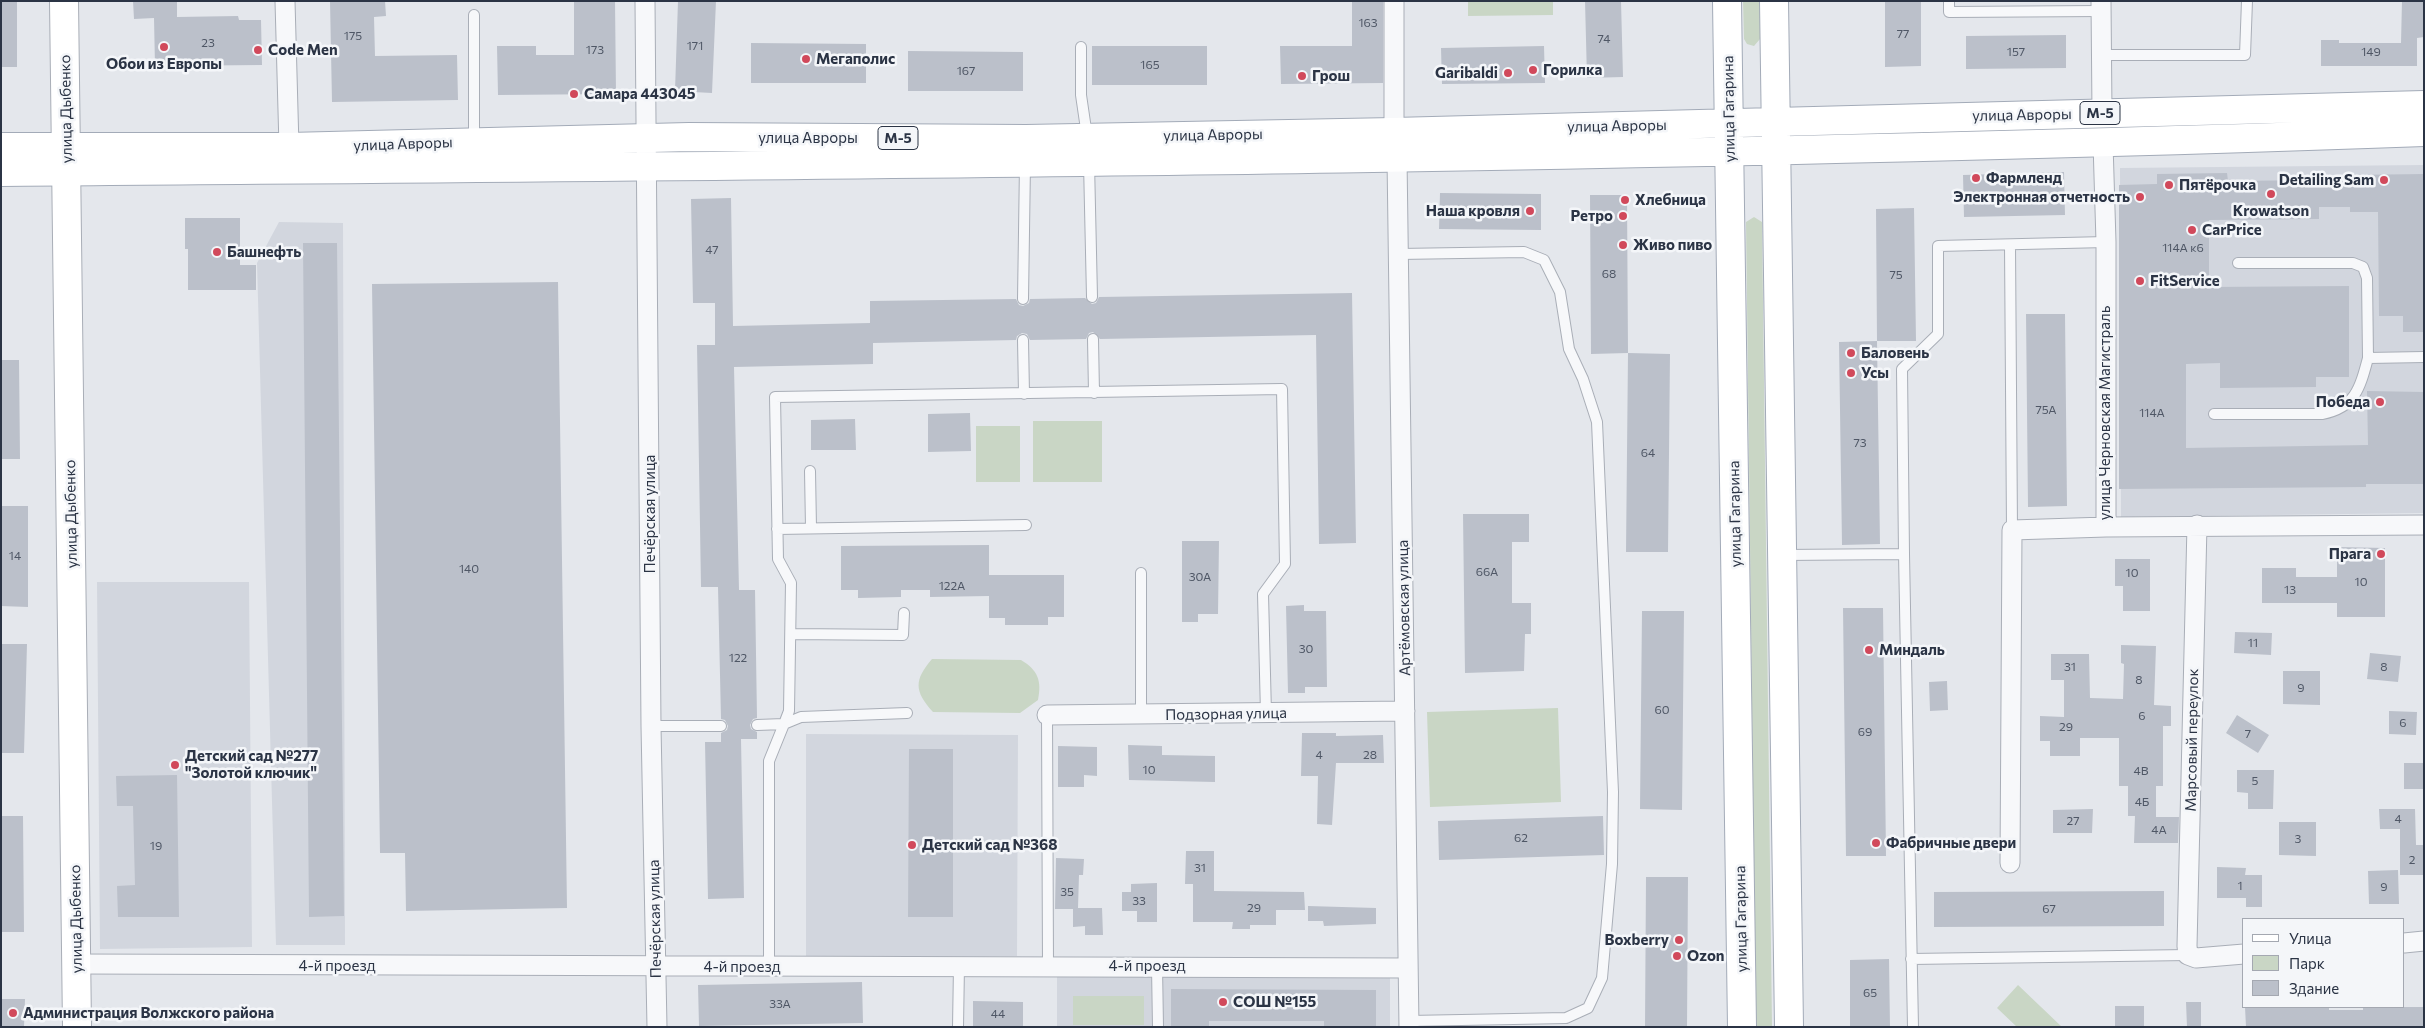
<!DOCTYPE html>
<meta charset="utf-8">
<style>
body{margin:0}
#map{position:relative;width:2425px;height:1028px;overflow:hidden;background:#e4e7ec;font-family:Commissioner,sans-serif}
canvas{display:block}
.frame{position:absolute;inset:0;border:2px solid #2b3445;pointer-events:none}
.legend{position:absolute;left:2242px;top:918px;width:162px;height:90px;box-sizing:border-box;background:#f4f6f9;border:1px solid #a4a8b1;margin:0;padding:6px 9px;list-style:none;font-size:15px;color:#2b3445}
.legend li{display:flex;align-items:center;gap:10px;height:25px}
.legend b{width:25px;border:1px solid #a4a8b1}
</style>
<div id="map">
<canvas width="2425" height="1028"></canvas>
<div class="frame"></div>
<ul class="legend">
<li><b style="height:6px;background:#fff"></b>Улица</li>
<li><b style="height:14px;background:#c9d6c5"></b>Парк</li>
<li><b style="height:14px;background:#bbc0ca"></b>Здание</li>
</ul>
</div>
<script>
const ctx = document.querySelector('canvas').getContext('2d');
ctx.lineJoin = 'round';
function paint(path, color) {
  ctx.fillStyle = color;
  ctx.fill(path, 'evenodd');
}
function stroke(path, color, width, dash) {
  ctx.strokeStyle = color;
  ctx.lineWidth = width;
  ctx.lineCap = dash ? 'butt' : 'round';
  ctx.setLineDash(dash || []);
  ctx.stroke(path);
}
function write(font, color, halo, rows, align = 'center') {
  ctx.font = font + ' Commissioner,sans-serif';
  ctx.lineWidth = 5;
  ctx.setLineDash([]);
  ctx.textBaseline = 'middle';
  ctx.strokeStyle = halo;
  ctx.fillStyle = color;
  for (const [text, x, y, turn = 0] of rows) {
    ctx.save();
    ctx.translate(x, y);
    ctx.rotate((+turn || 0) * Math.PI / 180);
    ctx.textAlign = isNaN(turn) ? turn : align;
    if (halo) ctx.strokeText(text, 0, 0);
    ctx.fillText(text, 0, 0);
    ctx.restore();
  }
}
paint(new Path2D(`
 M 2424,165 L 2424,513 L 2121,517 L 2120,168 Z
 M 279,222 L 343,223 L 345,945 L 276,945 L 257,263 Z
 M 97,582 L 249,582 L 252,947 L 100,949 Z
 M 806,734 L 1018,735 L 1017,956 L 806,956 Z
 M 1390,975 L 1390,1027 L 1057,1027 L 1057,977 Z`), '#d2d6de');
paint(new Path2D(`
 M 1468,1 L 1553,1 L 1553,15 L 1468,16 Z
 M 1743,1 L 1760,1 L 1760,39 L 1754,46 L 1747,44 L 1744,39 Z
 M 1754,217 L 1762,222 L 1772,1027 L 1756,1027 L 1746,222 Z
 M 1033,421 L 1102,421 L 1102,482 L 1033,482 Z
 M 976,426 L 1020,426 L 1020,482 L 976,482 Z
 M 932,659 L 1021,660 C 1038,670 1042,681 1038,700 L 1020,713 L 933,712 C 914,691 914,680 932,659 Z
 M 1558,708 L 1561,802 L 1430,807 L 1427,712 Z
 M 2018,985 L 2062,1027 L 2017,1027 L 1997,1008 Z
 M 1073,996 L 1144,996 L 1144,1025 L 1073,1025 Z`), '#c9d6c5');
paint(new Path2D(`
 M 1,1 L 17,1 L 17,67 L 1,67 Z
 M 133,1 L 177,1 L 177,17 L 238,16 L 239,20 L 261,20 L 262,65 L 155,66 L 154,18 L 134,19 Z
 M 330,1 L 385,1 L 386,16 L 374,17 L 375,56 L 457,55 L 458,100 L 332,102 Z
 M 574,1 L 615,1 L 616,94 L 498,95 L 497,46 L 536,46 L 536,55 L 574,55 Z
 M 678,1 L 716,1 L 712,93 L 675,91 Z
 M 1352,1 L 1383,1 L 1383,83 L 1281,84 L 1280,46 L 1352,46 Z
 M 1585,1 L 1621,1 L 1623,77 L 1587,78 Z
 M 1885,1 L 1921,1 L 1921,66 L 1885,67 Z
 M 2402,1 L 2424,1 L 2424,37 L 2417,38 L 2417,66 L 2321,66 L 2321,40 L 2339,40 L 2339,43 L 2401,43 Z
 M 2066,35 L 2066,68 L 1966,69 L 1966,36 Z
 M 751,43 L 866,44 L 866,83 L 751,83 Z
 M 1092,46 L 1207,46 L 1207,85 L 1092,85 Z
 M 1544,46 L 1545,83 L 1442,84 L 1441,48 Z
 M 908,51 L 1023,52 L 1023,91 L 908,91 Z
 M 2064,172 L 2065,215 L 1964,217 L 1963,175 Z
 M 2227,173 L 2228,181 L 2319,180 L 2319,178 L 2350,178 L 2350,175 L 2424,174 L 2424,332 L 2403,332 L 2403,316 L 2379,316 L 2378,212 L 2350,212 L 2350,207 L 2319,207 L 2319,219 L 2209,220 L 2209,287 L 2349,286 L 2349,377 L 2316,377 L 2316,387 L 2220,388 L 2220,363 L 2186,364 L 2186,448 L 2368,445 L 2367,391 L 2424,392 L 2424,484 L 2366,484 L 2366,487 L 2119,489 L 2119,185 L 2157,184 L 2157,174 Z
 M 1440,193 L 1541,194 L 1541,230 L 1439,229 Z
 M 1590,195 L 1627,195 L 1628,353 L 1591,354 Z
 M 731,198 L 733,326 L 870,323 L 870,301 L 1016,299 L 1019,305 L 1023,306 L 1029,303 L 1030,299 L 1085,298 L 1092,304 L 1096,303 L 1099,297 L 1352,293 L 1356,543 L 1319,544 L 1316,335 L 1100,339 L 1093,332 L 1089,333 L 1086,339 L 1030,340 L 1027,334 L 1022,333 L 1017,336 L 1016,340 L 873,343 L 873,364 L 734,367 L 739,590 L 755,590 L 757,718 L 753,719 L 750,725 L 751,729 L 757,732 L 757,739 L 741,739 L 744,898 L 708,899 L 705,742 L 721,742 L 721,733 L 727,730 L 728,726 L 725,720 L 721,719 L 718,587 L 701,587 L 697,345 L 715,345 L 715,303 L 693,303 L 691,199 Z
 M 1914,208 L 1916,341 L 1877,341 L 1876,209 Z
 M 185,218 L 240,218 L 240,265 L 256,265 L 256,290 L 188,290 L 188,249 L 185,249 Z
 M 303,243 L 337,243 L 344,916 L 309,917 Z
 M 558,282 L 567,908 L 406,911 L 405,853 L 380,853 L 372,284 Z
 M 2026,314 L 2065,314 L 2067,506 L 2028,507 Z
 M 1877,341 L 1880,544 L 1842,545 L 1839,342 Z
 M 1628,353 L 1670,354 L 1668,552 L 1626,552 Z
 M 1,360 L 19,360 L 20,459 L 1,459 Z
 M 970,413 L 971,451 L 928,452 L 928,414 Z
 M 855,419 L 856,450 L 811,450 L 811,420 Z
 M 1,506 L 28,506 L 28,607 L 1,606 Z
 M 1463,514 L 1529,514 L 1529,542 L 1512,542 L 1512,603 L 1531,603 L 1531,634 L 1525,634 L 1524,671 L 1465,673 Z
 M 1182,541 L 1219,541 L 1218,614 L 1198,614 L 1198,622 L 1182,622 Z
 M 989,545 L 989,575 L 1064,575 L 1064,617 L 1048,617 L 1048,625 L 1005,625 L 1005,618 L 989,618 L 989,596 L 930,597 L 930,590 L 901,590 L 901,597 L 858,598 L 858,590 L 841,590 L 841,546 Z
 M 2337,547 L 2385,548 L 2385,617 L 2337,617 L 2337,603 L 2262,603 L 2262,568 L 2296,568 L 2296,577 L 2337,577 Z
 M 2115,559 L 2150,559 L 2150,611 L 2123,611 L 2123,586 L 2115,586 Z
 M 1304,605 L 1304,611 L 1326,611 L 1327,687 L 1305,687 L 1305,693 L 1288,693 L 1286,606 Z
 M 1843,608 L 1883,608 L 1886,856 L 1846,856 Z
 M 1642,611 L 1684,611 L 1682,810 L 1640,809 Z
 M 2235,632 L 2272,633 L 2271,655 L 2234,653 Z
 M 1,644 L 27,644 L 24,753 L 1,753 Z
 M 2121,645 L 2156,646 L 2154,705 L 2171,706 L 2171,726 L 2163,726 L 2163,786 L 2156,786 L 2156,817 L 2179,817 L 2178,843 L 2134,843 L 2135,816 L 2128,816 L 2128,786 L 2119,786 L 2119,738 L 2080,738 L 2080,756 L 2050,756 L 2050,741 L 2040,741 L 2040,716 L 2064,717 L 2064,680 L 2051,680 L 2051,654 L 2089,654 L 2090,698 L 2123,699 L 2124,664 L 2121,663 Z
 M 2370,653 L 2401,656 L 2398,682 L 2367,679 Z
 M 2283,671 L 2320,671 L 2320,705 L 2283,704 Z
 M 1947,681 L 1948,710 L 1930,711 L 1929,682 Z
 M 2389,711 L 2417,712 L 2416,735 L 2389,734 Z
 M 2237,715 L 2269,735 L 2258,753 L 2226,733 Z
 M 1302,733 L 1336,733 L 1336,736 L 1383,735 L 1384,763 L 1336,763 L 1332,825 L 1317,824 L 1318,776 L 1301,776 Z
 M 1128,745 L 1162,746 L 1162,755 L 1215,756 L 1215,782 L 1129,780 Z
 M 1058,746 L 1097,747 L 1097,776 L 1084,775 L 1084,787 L 1058,787 Z
 M 909,749 L 953,749 L 953,917 L 908,917 Z
 M 2404,763 L 2424,763 L 2424,789 L 2404,789 Z
 M 2237,770 L 2274,770 L 2273,809 L 2248,809 L 2248,793 L 2237,792 Z
 M 177,775 L 179,917 L 118,917 L 117,886 L 135,885 L 133,806 L 117,806 L 116,776 Z
 M 2093,809 L 2092,833 L 2053,833 L 2053,810 Z
 M 2379,809 L 2415,809 L 2416,845 L 2424,845 L 2424,875 L 2400,875 L 2400,829 L 2380,829 Z
 M 1,816 L 23,816 L 24,932 L 1,932 Z
 M 1603,816 L 1604,855 L 1439,860 L 1438,821 Z
 M 2279,822 L 2316,822 L 2316,856 L 2279,855 Z
 M 1186,851 L 1214,851 L 1214,891 L 1304,892 L 1305,910 L 1276,910 L 1276,925 L 1250,925 L 1250,929 L 1232,929 L 1233,922 L 1193,922 L 1193,884 L 1185,884 Z
 M 1056,858 L 1084,859 L 1083,875 L 1079,875 L 1078,908 L 1102,908 L 1103,935 L 1085,935 L 1085,926 L 1073,927 L 1073,909 L 1055,909 Z
 M 2217,867 L 2246,868 L 2245,875 L 2262,875 L 2262,907 L 2246,907 L 2246,898 L 2217,898 Z
 M 2398,870 L 2399,904 L 2369,904 L 2368,871 Z
 M 1646,877 L 1688,877 L 1687,1027 L 1645,1027 Z
 M 1157,883 L 1157,922 L 1137,922 L 1137,911 L 1122,911 L 1122,892 L 1131,892 L 1131,884 Z
 M 2164,891 L 2164,926 L 1934,927 L 1934,892 Z
 M 1308,906 L 1376,908 L 1376,924 L 1324,926 L 1323,921 L 1308,921 Z
 M 1889,959 L 1890,1027 L 1850,1027 L 1850,960 Z
 M 862,982 L 863,1023 L 699,1026 L 698,985 Z
 M 1171,989 L 1376,990 L 1376,1027 L 1324,1027 L 1324,1021 L 1209,1021 L 1209,1027 L 1171,1027 Z
 M 1,999 L 25,999 L 24,1027 L 1,1027 Z
 M 973,1001 L 1023,1002 L 1023,1027 L 973,1027 Z
 M 2186,1002 L 2201,1002 L 2201,1027 L 2187,1027 Z
 M 2115,1006 L 2144,1006 L 2144,1027 L 2115,1027 Z
 M 2245,1007 L 2329,1007 L 2329,1010 L 2363,1010 L 2363,1007 L 2424,1007 L 2424,1027 L 2246,1027 Z`), '#bbc0ca');
const lane = new Path2D(`
 M 1949,1 L 1949,12 L 2101,11
 M 474,15 L 474,141
 M 1081,47 L 1081,95 L 1087,136
 M 2101,55 L 2245,55 L 2247,1
 M 1089,163 L 1092,297
 M 2010,245 L 2012,530
 M 1399,254 L 1524,252 L 1544,260 L 1560,292 L 1569,349 L 1583,379 L 1597,422 L 1613,792 L 1612,864 L 1602,978 L 1588,1008 L 1566,1018 L 1409,1021
 M 2238,263 L 2353,263 L 2363,267 L 2367,278 L 2368,358
 M 1023,299 L 1025,164
 M 1093,339 L 1094,393
 M 1023,340 L 1024,394
 M 2214,414 L 2322,414 C 2355,408 2360,388 2368,358 L 2424,357
 M 810,471 L 811,528
 M 777,529 L 1026,525
 M 1904,554 L 1902,369 L 1938,334 L 1938,246 L 2106,242
 M 1783,555 L 1904,554 L 1913,1027
 M 1141,573 L 1141,715
 M 791,634 L 903,635 L 904,613
 M 1047,715 L 1048,966
 M 757,725 L 784,724 L 789,711 L 791,583 L 778,559 L 775,397 L 1282,389 L 1285,564 L 1263,594 L 1266,714
 M 651,726 L 721,726
 M 1911,959 L 2188,955
 M 769,967 L 769,761 L 784,724 L 801,717 L 907,713
 M 1157,967 L 1158,1027
 M 958,1027 L 959,966`);
const street = new Path2D(`
 M 285,1 L 289,147
 M 645,1 L 651,726 L 657,1027
 M 2101,1 L 2102,113
 M 1394,132 L 1394,1
 M 1397,158 L 1409,1027
 M 2197,525 L 2187,946 L 2188,955 L 2196,958 L 2244,954
 M 2106,527 L 2424,525
 M 1047,715 L 1405,711
 M 2010,863 L 2012,530 L 2106,527 L 2106,242 L 2103,143
 M 2404,943 L 2424,941
 M 77,964 L 1408,968`);
const secondary = new Path2D(`
 M 64,1 L 77,1027`);
const primary = new Path2D(`
 M 1727,1 L 1742,1027
 M 1774,1 L 1789,1027
 M 1,147 L 289,147 L 689,137 L 1026,139 L 1394,132 L 2424,105
 M 1,172 C 809,165 1617,161 2424,132`);
stroke(lane, '#a9aeb7', 12);
stroke(street, '#a9aeb7', 21);
stroke(secondary, '#a9aeb7', 30);
stroke(primary, '#a3abb8', 30);
stroke(lane, '#f7f8fa', 10);
stroke(street, '#f7f8fa', 19);
stroke(secondary, '#fff', 28);
stroke(primary, '#fff', 28);
for (const [x, y, r, color] of [
 [164,47,5,"#d1495b"],
 [258,50,5,"#d1495b"],
 [806,59,5,"#d1495b"],
 [1533,70,5,"#d1495b"],
 [1508,73,5,"#d1495b"],
 [1302,76,5,"#d1495b"],
 [574,94,5,"#d1495b"],
 [1976,178,5,"#d1495b"],
 [2384,180,5,"#d1495b"],
 [2169,185,5,"#d1495b"],
 [2271,194,5,"#d1495b"],
 [2140,197,5,"#d1495b"],
 [1625,200,5,"#d1495b"],
 [1530,211,5,"#d1495b"],
 [1623,216,5,"#d1495b"],
 [2192,230,5,"#d1495b"],
 [1623,245,5,"#d1495b"],
 [217,252,5,"#d1495b"],
 [2140,281,5,"#d1495b"],
 [1851,353,5,"#d1495b"],
 [1851,373,5,"#d1495b"],
 [2380,402,5,"#d1495b"],
 [2381,554,5,"#d1495b"],
 [1869,650,5,"#d1495b"],
 [175,765,5,"#d1495b"],
 [1876,843,5,"#d1495b"],
 [912,845,5,"#d1495b"],
 [1679,940,5,"#d1495b"],
 [1677,956,5,"#d1495b"],
 [1223,1002,5,"#d1495b"],
 [13,1013,5,"#d1495b"]
]) {
  const dot = new Path2D();
  dot.arc(x, y, r, 0, 2 * Math.PI);
  ctx.fillStyle = color;
  ctx.fill(dot);
  stroke(dot, '#f4f6f9', 2);
}
write('12px', '#4f5766', null, [
 ["163",1368,23],
 ["77",1903,34],
 ["175",353,36],
 ["74",1604,39],
 ["23",208,43],
 ["171",695,46],
 ["173",595,50],
 ["157",2016,52],
 ["149",2371,52],
 ["165",1150,65],
 ["167",966,71],
 ["114А к6",2183,248],
 ["47",712,250],
 ["68",1609,274],
 ["75",1896,275],
 ["75А",2046,410],
 ["114А",2152,413],
 ["73",1860,443],
 ["64",1648,453],
 ["14",15,556],
 ["140",469,569],
 ["66А",1487,572],
 ["10",2132,573],
 ["30А",1200,577],
 ["10",2361,582],
 ["122А",952,586],
 ["13",2290,590],
 ["11",2253,643],
 ["30",1306,649],
 ["122",738,658],
 ["31",2070,667],
 ["8",2384,667],
 ["8",2139,680],
 ["9",2301,688],
 ["60",1662,710],
 ["6",2142,716],
 ["6",2403,723],
 ["29",2066,727],
 ["69",1865,732],
 ["7",2248,734],
 ["4",1319,755],
 ["28",1370,755],
 ["10",1149,770],
 ["4В",2141,771],
 ["5",2255,781],
 ["4Б",2142,802],
 ["4",2398,819],
 ["27",2073,821],
 ["4А",2159,830],
 ["62",1521,838],
 ["3",2298,839],
 ["19",156,846],
 ["2",2412,860],
 ["31",1200,868],
 ["1",2240,886],
 ["9",2384,887],
 ["35",1067,892],
 ["33",1139,901],
 ["29",1254,908],
 ["67",2049,909],
 ["65",1870,993],
 ["33А",780,1004],
 ["44",998,1014]
]);
for (const [x, y, w] of [
 [2100,113,40],
 [898,138,40]
]) {
  const box = new Path2D();
  box.roundRect(x - w / 2, y - 11.5, w, 23, 4);
  ctx.fillStyle = '#f4f6f9';
  ctx.fill(box);
  stroke(box, '#2b3445', 1);
}
write('bold 14px', '#2b3445', null, [
 ["М-5",2100,113],
 ["М-5",898,138]
]);
write('bold 15px', '#2b3445', '#f4f6f9', [
 ["Code Men",268,50],
 ["Мегаполис",816,59],
 ["Обои из Европы",164,64,"center"],
 ["Горилка",1543,70],
 ["Garibaldi",1498,73,"right"],
 ["Грош",1312,76],
 ["Самара 443045",584,94],
 ["Фармленд",1986,178],
 ["Detailing Sam",2374,180,"right"],
 ["Пятёрочка",2179,185],
 ["Электронная отчетность",2130,197,"right"],
 ["Хлебница",1635,200],
 ["Наша кровля",1520,211,"right"],
 ["Krowatson",2271,211,"center"],
 ["Ретро",1613,216,"right"],
 ["CarPrice",2202,230],
 ["Живо пиво",1633,245],
 ["Башнефть",227,252],
 ["FitService",2150,281],
 ["Баловень",1861,353],
 ["Усы",1861,373],
 ["Победа",2370,402,"right"],
 ["Прага",2371,554,"right"],
 ["Миндаль",1879,650],
 ["Детский сад №277",185,756],
 ["\"Золотой ключик\"",185,773],
 ["Фабричные двери",1886,843],
 ["Детский сад №368",922,845],
 ["Boxberry",1669,940,"right"],
 ["Ozon",1687,956],
 ["СОШ №155",1233,1002],
 ["Администрация Волжского района",23,1013]
], 'left');
write('15px', '#2b3445', '#f4f6f9', [
 ["улица Дыбенко",66,109,-91],
 ["улица Гагарина",1729,109,-91],
 ["улица Авроры",2022,115,-1],
 ["улица Авроры",1617,126,-1],
 ["улица Авроры",1213,135,-1],
 ["улица Авроры",808,138],
 ["улица Авроры",403,144,-2],
 ["улица Черновская Магистраль",2105,413,-90],
 ["улица Дыбенко",71,514,-91],
 ["Печёрская улица",650,514,-90],
 ["улица Гагарина",1735,514,-91],
 ["Артёмовская улица",1404,608,-91],
 ["Подзорная улица",1226,714,-1],
 ["Марсовый переулок",2192,740,-89],
 ["улица Дыбенко",76,919,-91],
 ["Печёрская улица",655,919,-91],
 ["улица Гагарина",1741,919,-91],
 ["4-й проезд",337,966],
 ["4-й проезд",1147,966],
 ["4-й проезд",742,967]
]);
</script>
